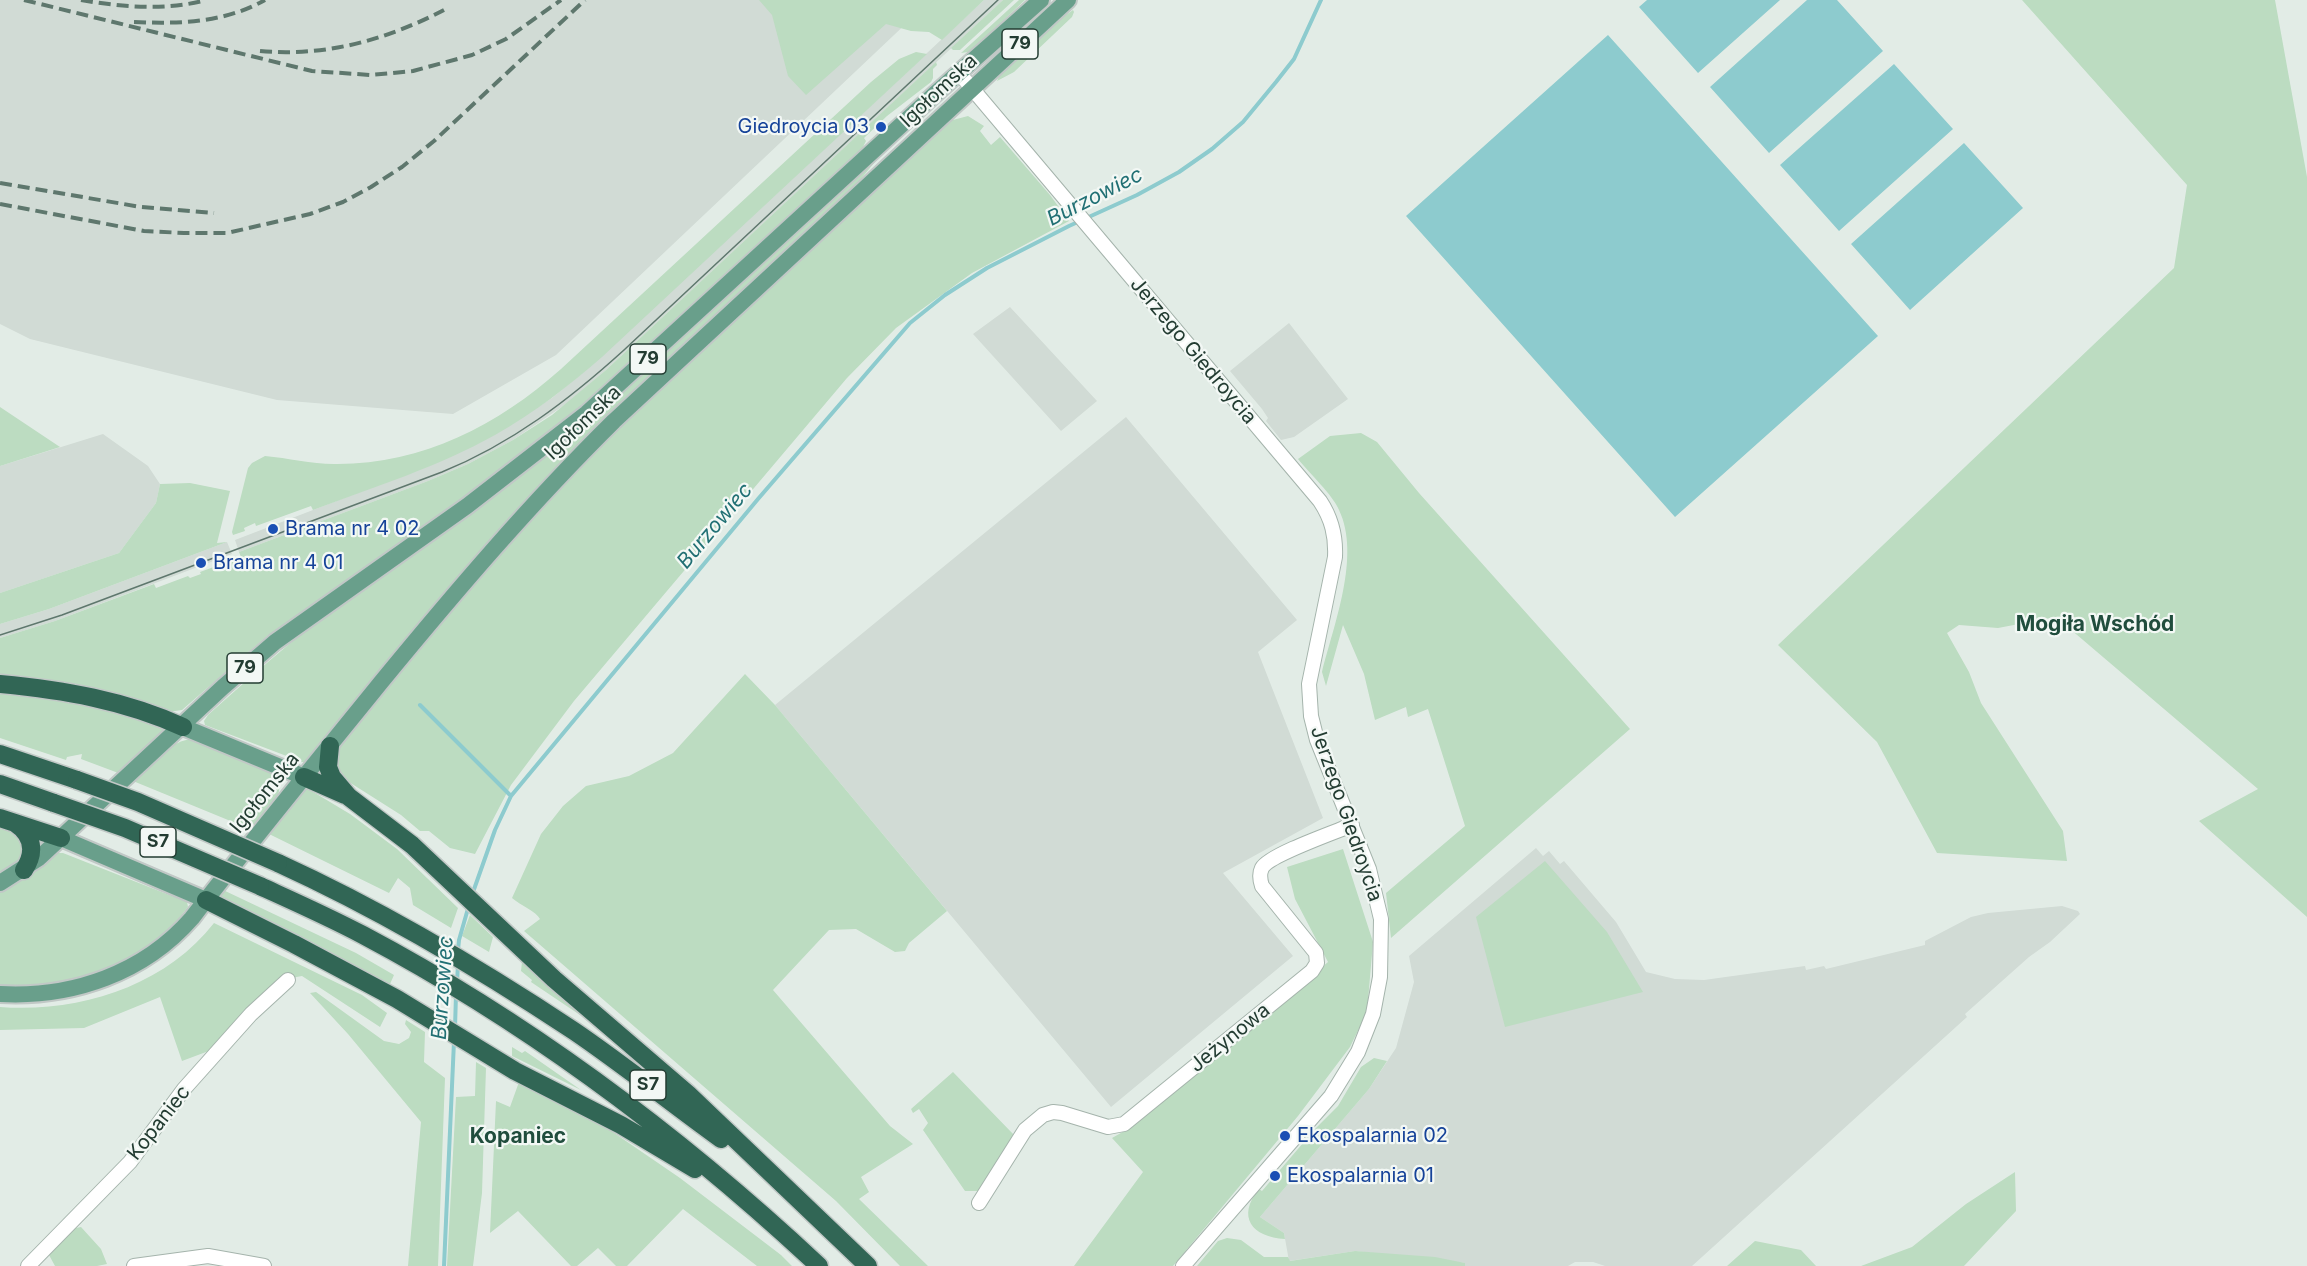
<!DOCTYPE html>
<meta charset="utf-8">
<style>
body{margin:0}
canvas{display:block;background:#e2ece6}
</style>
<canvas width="2307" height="1266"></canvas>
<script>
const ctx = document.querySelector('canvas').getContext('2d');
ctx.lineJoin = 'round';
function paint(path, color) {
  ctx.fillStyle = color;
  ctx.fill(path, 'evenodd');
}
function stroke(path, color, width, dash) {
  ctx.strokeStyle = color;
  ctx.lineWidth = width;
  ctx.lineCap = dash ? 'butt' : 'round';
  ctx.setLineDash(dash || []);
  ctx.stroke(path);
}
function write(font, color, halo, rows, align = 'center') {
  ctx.font = font + ' Inter,sans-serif';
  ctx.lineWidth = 4.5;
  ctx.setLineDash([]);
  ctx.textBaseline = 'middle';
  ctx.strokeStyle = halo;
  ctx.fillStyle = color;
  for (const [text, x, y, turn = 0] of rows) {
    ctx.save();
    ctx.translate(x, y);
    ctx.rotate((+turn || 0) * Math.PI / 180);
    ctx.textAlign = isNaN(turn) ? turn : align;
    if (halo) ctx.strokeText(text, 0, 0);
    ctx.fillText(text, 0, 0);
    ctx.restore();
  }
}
paint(new Path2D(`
 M 0,0 L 931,0 L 556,355 L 453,414 L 277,400 L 30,339 L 0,324 Z
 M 984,0 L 1003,0 L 606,370 L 569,402 L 513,440 L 468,464 L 428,481 L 239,552 L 235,540 L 443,460 L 494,435 L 552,398 L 586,370 Z
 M 1010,307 L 1097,401 L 1061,431 L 973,334 Z
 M 1289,323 L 1348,399 L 1294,437 L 1281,440 L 1266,421 L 1268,418 L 1262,409 L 1230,371 Z
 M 1126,417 L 1297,620 L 1258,652 L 1323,818 L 1223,873 L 1293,956 L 1111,1107 L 775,705 Z
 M 103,434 L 148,466 L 160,484 L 156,503 L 119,553 L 0,593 L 0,466 Z
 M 227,542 L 232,554 L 55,621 L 0,638 L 0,624 L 49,609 Z
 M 1536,848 L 1543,856 L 1549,851 L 1560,864 L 1564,861 L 1616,922 L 1646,972 L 1675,979 L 1704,980 L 1805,966 L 1806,970 L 1824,966 L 1826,969 L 1925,945 L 1925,941 L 1971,917 L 1988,913 L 2062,906 L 2078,911 L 2080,914 L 2050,942 L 2029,957 L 1965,1014 L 1967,1017 L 1692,1266 L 1605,1266 L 1593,1262 L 1575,1262 L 1568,1266 L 1465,1266 L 1465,1263 L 1355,1251 L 1289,1261 L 1284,1233 L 1260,1217 L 1369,1089 L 1396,1048 L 1414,982 L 1409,956 Z`), '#d1dbd5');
paint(new Path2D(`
 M 759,0 L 984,0 L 942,40 L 929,32 L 911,31 L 886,24 L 806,95 L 788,76 L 772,15 Z
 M 1003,0 L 1014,0 L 960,50 L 953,50 L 951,48 Z
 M 1019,0 L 1025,0 L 974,48 L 968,52 L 961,53 Z
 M 2022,0 L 2275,0 L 2307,177 L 2307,917 L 2199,821 L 2258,789 L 2056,617 L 1998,628 L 1959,625 L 1947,633 L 1969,672 L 1981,703 L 2063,831 L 2067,861 L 1937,853 L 1877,742 L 1778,645 L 2174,268 L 2187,185 Z
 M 1073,10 L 1074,12 L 1072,17 L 1014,72 L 997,81 L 1000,74 L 1052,25 Z
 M 916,52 L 927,54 L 602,357 C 569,386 534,413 495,435 C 438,467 374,487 313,510 L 311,506 L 256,526 L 255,523 L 244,528 L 245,531 L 233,535 L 232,532 L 248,468 L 252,463 L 265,456 C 288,458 311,464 334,464 C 421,465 497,426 561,369 L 871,82 L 899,59 Z
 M 936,62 L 937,65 L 933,69 L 933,78 L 931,82 L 887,116 L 864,138 L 866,141 L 858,157 L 607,387 L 485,486 L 267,636 L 182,710 L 168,712 L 0,676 L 0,638 L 55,621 L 154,584 L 156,588 L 188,576 L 190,578 L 201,574 L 200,572 L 241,557 L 239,552 L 428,481 L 468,464 L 513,440 L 552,415 L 606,370 Z
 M 968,116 L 984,126 L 980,131 L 991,145 L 1000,137 L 1050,195 L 1069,221 L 972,273 L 896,328 L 847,378 L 574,701 L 511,785 L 475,854 L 450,848 L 429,831 L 420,831 L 401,815 L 349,782 L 335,776 L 334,752 C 409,661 481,566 562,482 C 685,356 820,240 949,121 Z
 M 879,157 L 842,202 C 755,282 665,360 581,443 C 481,541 394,655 305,763 L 205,725 L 204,721 L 208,715 C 249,678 290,642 333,609 C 413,550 496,497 572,434 Z
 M 0,407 L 60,447 L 0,466 Z
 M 1361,433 L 1377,442 L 1419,493 L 1630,729 L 1391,938 L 1386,893 L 1465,826 L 1428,709 L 1408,717 L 1406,707 L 1375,720 L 1364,674 L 1343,625 L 1326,686 L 1322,672 C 1334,624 1361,556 1339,510 C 1333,495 1309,473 1298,459 L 1330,436 Z
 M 190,483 L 230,491 L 217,543 L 227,542 L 49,609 L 0,624 L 0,593 L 119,553 L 156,503 L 160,484 Z
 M 745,674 L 775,705 L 947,911 L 909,943 L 905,951 L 895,952 L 856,929 L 829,930 L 773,990 L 890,1126 L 913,1144 L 861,1177 L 869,1192 L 859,1199 L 928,1266 L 900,1266 L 836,1201 L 524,931 L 540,919 C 536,911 521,906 512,898 L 541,834 L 563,806 L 586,786 L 629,776 L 673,753 Z
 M 0,691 L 106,707 L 168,729 L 121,774 L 81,759 L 82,754 L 67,757 L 66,760 L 0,738 Z
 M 194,739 L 271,771 C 294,792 264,814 250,829 L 133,781 C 150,766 170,739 194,739 Z
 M 305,787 L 350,814 L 397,849 L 458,908 L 451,928 L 413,905 L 410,888 L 398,878 L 389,893 L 267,833 Z
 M 0,826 L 11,830 L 23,843 L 20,862 L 0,876 Z
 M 1343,849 L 1373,942 L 1367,1012 L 1350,1047 L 1298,1116 L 1173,1266 L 1074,1266 L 1143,1172 L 1112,1138 L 1128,1129 L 1235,1043 L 1328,962 L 1295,899 L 1287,867 Z
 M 58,853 L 63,853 L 187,902 L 188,907 C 145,966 70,989 0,986 L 0,892 L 21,880 Z
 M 1545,861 L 1607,932 L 1643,992 L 1505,1027 L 1476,917 Z
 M 221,889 L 356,953 L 394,975 L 390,984 L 218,898 Z
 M 470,915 L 493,937 L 489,952 L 462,936 Z
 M 214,923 L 362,995 L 387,1013 L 380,1027 L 302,976 L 280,980 L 214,1049 L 182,1061 L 160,997 L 84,1028 L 0,1030 L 0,1007 C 78,1013 164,987 214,923 Z
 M 522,962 L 581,1014 L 580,1015 L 531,982 L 532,980 L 521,971 Z
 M 316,992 L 384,1041 L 399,1044 L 409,1038 L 411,1032 L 405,1024 L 406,1020 L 425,1032 L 424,1062 L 445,1078 L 438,1266 L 408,1266 L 421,1122 L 348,1034 L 310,993 Z
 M 512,1047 L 522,1053 L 525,1051 L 581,1090 L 512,1056 Z
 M 1374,1058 L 1387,1061 L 1369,1089 L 1260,1217 L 1284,1233 L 1285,1239 C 1252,1237 1236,1217 1259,1189 L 1262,1191 L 1315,1129 L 1338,1106 L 1361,1067 Z
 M 476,1062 L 486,1068 L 482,1193 L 473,1266 L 447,1266 L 456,1097 L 475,1096 Z
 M 953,1072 L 1014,1135 L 981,1191 L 965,1191 L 923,1130 L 928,1123 L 919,1109 L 913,1113 L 911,1109 Z
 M 519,1082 L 604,1126 L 680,1178 L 781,1255 L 792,1266 L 757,1266 L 683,1209 L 627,1266 L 616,1266 L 598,1248 L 577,1266 L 571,1266 L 518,1211 L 490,1233 L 496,1101 L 510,1107 Z
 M 2015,1172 L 2016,1211 L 1964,1266 L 1861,1266 L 1912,1247 L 1966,1204 Z
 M 81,1227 L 101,1249 L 107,1264 L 97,1266 L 55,1266 L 49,1255 L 76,1228 Z
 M 1227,1238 L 1241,1240 L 1264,1257 L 1288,1257 L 1290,1261 L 1355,1251 L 1435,1257 L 1465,1263 L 1465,1266 L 1197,1266 L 1218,1241 Z
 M 1755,1241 L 1801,1250 L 1816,1266 L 1727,1266 Z`), '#bcdcc1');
paint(new Path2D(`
 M 1647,0 L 1780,0 L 1698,73 L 1639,7 Z
 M 1807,0 L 1837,0 L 1883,51 L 1769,153 L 1710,87 Z
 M 1608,35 L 1878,336 L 1675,517 L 1406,216 Z
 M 1894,64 L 1953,129 L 1839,231 L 1780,165 Z
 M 1964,143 L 2023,208 L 1910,310 L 1851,244 Z`), '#8dcbce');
stroke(new Path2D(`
 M 420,705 L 511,796
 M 472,895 L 495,830 L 511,796 L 758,499 L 910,323 L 945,295 L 987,268 L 1069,226 L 1137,195 L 1179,172 L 1212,149 L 1243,122 L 1276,82 L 1294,59 L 1321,0
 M 458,950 L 459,940 L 469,905
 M 457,983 L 458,964
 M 455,1028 L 456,994
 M 444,1266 L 454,1041`), '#8dcbce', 4);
const minor = new Path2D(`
 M 959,73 L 1320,501 C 1332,519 1336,536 1335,557 L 1309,684 L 1311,716 L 1317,740 L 1369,869 L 1381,919 L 1380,977 L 1373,1014 L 1358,1052 L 1331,1096 L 1183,1266
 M 979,1203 L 1025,1130 L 1043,1115 L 1053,1112 L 1062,1113 L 1108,1127 L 1124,1124 L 1312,971 L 1317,963 L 1316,953 L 1262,886 C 1260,880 1259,874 1262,868 C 1269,855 1335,832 1352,825
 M 28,1266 L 130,1162 L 184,1089 L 251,1014 L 288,980
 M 134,1266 L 208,1256 L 264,1266`);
const major = new Path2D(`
 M 183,727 L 304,777
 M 61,838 L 206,900
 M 0,883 L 39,858 L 223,687 L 275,642 L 467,506 L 587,413 L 935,94 L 1041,0
 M 0,994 C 73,998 144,973 192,918 C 254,838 318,760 382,681 C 456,591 531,503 614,421 L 1068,0`);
const highway = new Path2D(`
 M 0,684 C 63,690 124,700 183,727
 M 330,746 L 328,767 L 332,777 L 349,797 L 412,845 L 554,979 L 688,1094 L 868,1266
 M 0,754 L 77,780
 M 304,777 L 345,795
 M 0,784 L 54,803
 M 0,818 L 61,838
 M 15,823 C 33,835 36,852 24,870
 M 278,863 C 381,910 479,968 574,1031 C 624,1065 671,1103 721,1139
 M 260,886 C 295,902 329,917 363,935 C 529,1023 682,1138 819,1266
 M 206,900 L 294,944 L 397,999 L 515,1071 L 621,1125 L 695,1169`);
stroke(minor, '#a5b4ac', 16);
stroke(major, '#c1c8c6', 20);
stroke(highway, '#c1c8c6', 21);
stroke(minor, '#fff', 14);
stroke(major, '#699f8b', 16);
stroke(highway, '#316655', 18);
stroke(new Path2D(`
 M 0,635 L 62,615 L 442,472 C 511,444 569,400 624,350 L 998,0`), '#5e776d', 1.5);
stroke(new Path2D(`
 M 24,0 L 312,71 L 371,75 L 413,71 L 472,55 L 506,39 L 561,0
 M 81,0 C 122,7 166,11 206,0
 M 134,22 C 179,24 224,23 265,0
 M 260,51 C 325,57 386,40 444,10
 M 0,183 L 141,207 L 214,213
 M 0,204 L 144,231 L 184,233 L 227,233 L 310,214 L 343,202 L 371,187 L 402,167 L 434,141 L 585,0`), '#5e776d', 4, [12, 6]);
const highwayBridge = new Path2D(`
 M 77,780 L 138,802 L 278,863
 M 54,803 L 125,828 L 260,886`);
stroke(highwayBridge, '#c1c8c6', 21, []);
stroke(highwayBridge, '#316655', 18);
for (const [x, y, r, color] of [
 [881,127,6,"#1a4fb4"],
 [273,529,6,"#1a4fb4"],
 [201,563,6,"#1a4fb4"],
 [1285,1136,6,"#1a4fb4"],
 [1275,1176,6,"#1a4fb4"]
]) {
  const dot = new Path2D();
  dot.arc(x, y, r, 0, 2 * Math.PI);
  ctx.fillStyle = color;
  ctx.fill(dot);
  stroke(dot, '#f3f8f5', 2);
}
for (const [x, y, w] of [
 [1020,44,36],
 [648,359,36],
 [245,668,36],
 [158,842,36],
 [648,1085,36]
]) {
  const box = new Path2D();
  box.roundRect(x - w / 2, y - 15, w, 30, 4.5);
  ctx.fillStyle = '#f3f8f5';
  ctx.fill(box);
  stroke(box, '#233c32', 1.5);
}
write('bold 18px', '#233c32', null, [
 ["79",1020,44],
 ["79",648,359],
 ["79",245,668],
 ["S7",158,842],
 ["S7",648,1085]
]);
write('20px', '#233c32', '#f3f8f5', [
 ["Igołomska",939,91,-43],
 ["Jerzego Giedroycia",1193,351,50],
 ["Igołomska",583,423,-44],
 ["Igołomska",265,793,-51],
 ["Jerzego Giedroycia",1346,814,71],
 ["Jeżynowa",1230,1038,-39],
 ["Kopaniec",159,1123,-52]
]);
write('20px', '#164399', '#f3f8f5', [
 ["Giedroycia 03",869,127,"right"],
 ["Brama nr 4 02",285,529],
 ["Brama nr 4 01",213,563],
 ["Ekospalarnia 02",1297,1136],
 ["Ekospalarnia 01",1287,1176]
], 'left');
write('italic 21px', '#217074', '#f3f8f5', [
 ["Burzowiec",1095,197,-27],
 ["Burzowiec",715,526,-50],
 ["Burzowiec",443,988,-86]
]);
write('bold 21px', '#204d3d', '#f3f8f5', [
 ["Mogiła Wschód",2095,625],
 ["Kopaniec",518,1137]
]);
</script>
